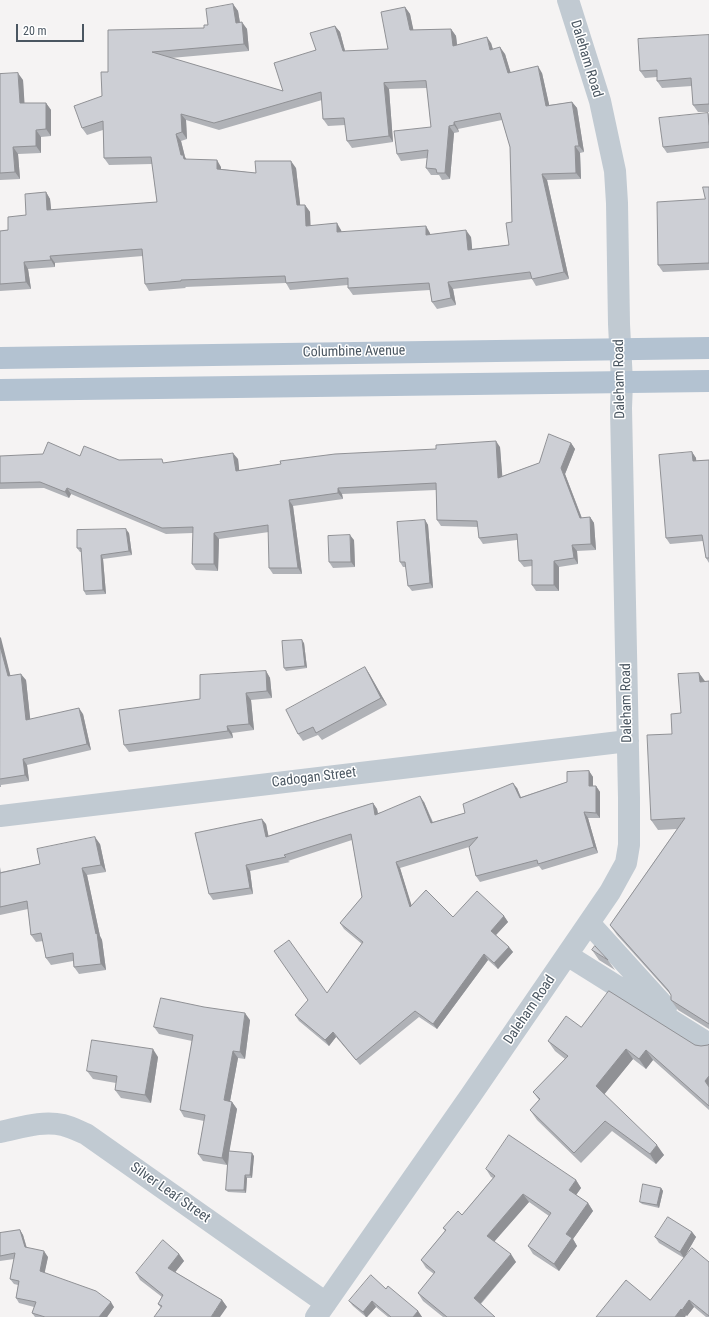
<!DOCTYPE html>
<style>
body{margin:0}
#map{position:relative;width:709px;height:1317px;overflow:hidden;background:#f5f3f3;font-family:"Roboto Condensed",sans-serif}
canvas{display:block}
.scale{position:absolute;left:16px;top:24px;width:68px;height:18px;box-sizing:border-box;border:2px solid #4a5661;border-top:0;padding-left:5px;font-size:12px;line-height:14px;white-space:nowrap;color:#4a5661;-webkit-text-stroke:3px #fff;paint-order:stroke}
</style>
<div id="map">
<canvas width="709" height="1317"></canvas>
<div class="scale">20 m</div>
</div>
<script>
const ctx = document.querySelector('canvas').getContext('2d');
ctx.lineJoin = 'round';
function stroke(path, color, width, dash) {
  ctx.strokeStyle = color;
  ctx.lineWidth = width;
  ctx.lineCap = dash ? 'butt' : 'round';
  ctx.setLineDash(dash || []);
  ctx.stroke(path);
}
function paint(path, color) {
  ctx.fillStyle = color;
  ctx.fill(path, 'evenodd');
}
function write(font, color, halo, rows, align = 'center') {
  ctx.font = font + ' "Roboto Condensed",sans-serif';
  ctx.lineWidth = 3;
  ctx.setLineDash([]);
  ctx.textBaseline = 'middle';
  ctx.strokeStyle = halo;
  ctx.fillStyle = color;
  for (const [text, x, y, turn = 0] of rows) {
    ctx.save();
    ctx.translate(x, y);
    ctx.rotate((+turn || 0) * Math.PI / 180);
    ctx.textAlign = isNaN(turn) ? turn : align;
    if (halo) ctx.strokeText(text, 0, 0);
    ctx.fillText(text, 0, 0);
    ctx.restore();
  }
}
stroke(new Path2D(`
 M 0,816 L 628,741
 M 589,923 L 666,1008
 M 567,955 L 709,1044
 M 0,1132 C 20,1128 42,1120 63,1125 C 71,1127 79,1131 86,1134 L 326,1303
 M 316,1317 L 471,1095 L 610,892 L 626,863 L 629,845 L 629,798 L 621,408 L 622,382 L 619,324 L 617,203 L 615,171 L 600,101 L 568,0`), '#c1cad2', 22);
stroke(new Path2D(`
 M 0,358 L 709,348
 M 0,390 L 709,381`), '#b3c2d1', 22);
paint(new Path2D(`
 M 233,4 L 238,11 L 240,22 L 247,29 L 249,51 L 171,58 L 283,91 L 335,26 L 340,32 L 345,51 L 388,49 L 405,7 L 410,14 L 413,30 L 451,29 L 456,36 L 457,45 L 491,43 L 493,49 L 505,54 L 510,72 L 542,73 L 549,105 L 572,102 L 577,108 L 584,152 L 580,153 L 581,179 L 547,180 L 569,279 L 536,286 L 532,279 L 453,289 L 456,305 L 437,309 L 432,302 L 430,290 L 353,295 L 348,288 L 348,285 L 290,290 L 286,283 L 185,287 L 186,288 L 149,291 L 145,284 L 143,256 L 55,263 L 55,267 L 28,269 L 31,289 L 0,291 L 0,231 L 8,230 L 26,215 L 46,192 L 50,199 L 51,210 L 157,202 L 152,164 L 109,165 L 104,158 L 103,130 L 87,135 L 82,128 L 102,96 L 108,72 L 204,28 ZM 427,88 L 431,127 L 397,154 L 401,161 L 427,158 L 426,168 L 431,175 L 439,175 L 442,180 L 450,179 L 454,133 L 459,132 L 458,129 L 502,120 L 510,147 L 512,222 L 509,245 L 472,249 L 471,237 L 430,235 L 430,233 L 342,232 L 341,230 L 310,226 L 310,212 L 305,205 L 300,205 L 296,168 L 256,173 L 221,169 L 221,167 L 187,160 L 185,157 L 181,141 L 187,139 L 186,120 L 219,130 L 322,100 L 323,119 L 328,126 L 345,125 L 347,141 L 352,148 L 393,142 L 389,89 Z
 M 709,35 L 709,112 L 698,112 L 693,105 L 692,86 L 662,88 L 657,81 L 657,77 L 645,78 L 640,71 Z
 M 0,74 L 23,80 L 24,103 L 46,103 L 51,110 L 51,136 L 41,137 L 41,153 L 18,154 L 20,179 L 0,180 Z
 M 708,113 L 709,115 L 709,148 L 667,153 L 663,147 Z
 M 709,187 L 709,270 L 663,272 L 658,265 L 705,199 Z
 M 571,443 L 575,449 L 565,474 L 582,518 L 590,517 L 594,523 L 596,550 L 577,551 L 578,564 L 559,567 L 559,591 L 536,591 L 532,585 L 532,566 L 524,567 L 519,561 L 517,540 L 483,544 L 479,538 L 478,527 L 441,526 L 437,520 L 436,490 L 342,494 L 343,499 L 293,506 L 302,574 L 273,574 L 269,568 L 269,532 L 219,539 L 218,571 L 196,570 L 192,564 L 193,533 L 166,534 L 71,494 L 69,498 L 44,488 L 0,489 L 0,456 L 80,456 L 119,460 L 165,463 L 238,459 L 239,470 L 500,447 L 502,476 L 539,463 Z
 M 692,452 L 696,458 L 696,461 L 709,460 L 709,563 L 706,558 L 703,541 L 670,544 L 666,538 Z
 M 425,520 L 428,525 L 433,588 L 412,591 L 408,586 L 406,567 L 403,567 L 400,562 Z
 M 129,533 L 132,555 L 103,559 L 106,594 L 86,595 L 84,591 L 81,552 L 80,552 L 77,548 Z
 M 354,540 L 355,567 L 333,568 L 329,562 Z
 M 0,637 L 10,675 L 26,680 L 30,719 L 83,714 L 91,750 L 27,765 L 29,781 L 1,785 L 1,787 L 0,787 Z
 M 304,643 L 307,668 L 286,671 L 284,668 Z
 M 365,667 L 370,675 L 387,705 L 322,740 L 318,735 L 303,741 L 298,734 Z
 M 266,671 L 270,678 L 272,698 L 251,700 L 254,730 L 232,733 L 233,738 L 129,752 L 124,745 L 200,699 Z
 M 699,673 L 705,681 L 709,681 L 709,1029 L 678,1010 L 671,1000 L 671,995 L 617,935 L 610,925 L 677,829 L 658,830 L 651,820 L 672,734 Z
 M 589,771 L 593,777 L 593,786 L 596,786 L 600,792 L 600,818 L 588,818 L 598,853 L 542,870 L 539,866 L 480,882 L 476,876 L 469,847 L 400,868 L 411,905 L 453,917 L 504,916 L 508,922 L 496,935 L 509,947 L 513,952 L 498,969 L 488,960 L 437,1029 L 419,1017 L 360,1065 L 336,1037 L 329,1046 L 299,1021 L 295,1015 L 327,993 L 362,944 L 344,929 L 340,923 L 362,897 L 352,840 L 288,861 L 290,862 L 250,871 L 253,894 L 213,900 L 209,894 L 266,824 L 268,836 L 373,803 L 377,809 L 378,813 L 424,802 L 433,822 L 465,813 L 517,788 L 521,797 L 567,782 Z
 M 100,844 L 106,872 L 87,875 L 100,936 L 102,940 L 106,970 L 79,974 L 74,967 L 73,961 L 51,965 L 46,958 L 43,941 L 36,942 L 31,935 L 28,909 L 0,915 L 0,867 L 1,872 L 40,864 Z
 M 592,950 L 608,960 L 615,970 L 599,960 Z
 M 250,1020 L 245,1059 L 238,1058 L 230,1101 L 232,1102 L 237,1109 L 229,1151 L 254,1156 L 252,1178 L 247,1178 L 246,1193 L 228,1192 L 226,1190 L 228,1156 L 227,1165 L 203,1161 L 198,1154 L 204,1121 L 184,1117 L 180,1110 L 192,1041 L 159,1034 L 154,1027 Z
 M 581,1027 L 695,1045 L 701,1046 L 708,1045 L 709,1044 L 709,1110 L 653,1060 L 646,1069 L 633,1059 L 604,1094 L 664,1155 L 656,1164 L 612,1131 L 581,1163 L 537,1120 L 530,1110 L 539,1100 L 533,1092 L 565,1059 L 555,1051 L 548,1041 Z
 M 158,1057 L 151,1103 L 121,1098 L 115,1090 L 116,1083 L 93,1079 L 87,1071 Z
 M 486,1169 L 576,1180 L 581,1188 L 576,1195 L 588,1203 L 593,1211 L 573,1239 L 577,1246 L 559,1271 L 533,1254 L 528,1246 L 549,1216 L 529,1202 L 494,1242 L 516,1262 L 481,1304 L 495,1317 L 443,1317 L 423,1301 L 418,1293 L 434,1274 L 426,1268 L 421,1260 L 445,1231 L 443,1228 L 462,1215 L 493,1178 L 491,1177 Z
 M 661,1188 L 663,1191 L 659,1208 L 642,1204 L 640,1202 Z
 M 20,1230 L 23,1235 L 27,1248 L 48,1257 L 44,1273 L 114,1307 L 107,1317 L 35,1317 L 32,1313 L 34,1307 L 19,1303 L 16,1298 L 18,1285 L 14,1284 L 10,1279 L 14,1259 L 0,1261 L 0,1233 Z
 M 692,1232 L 696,1237 L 684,1258 L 659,1243 L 655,1237 Z
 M 179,1254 L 184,1261 L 175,1272 L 222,1300 L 227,1307 L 161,1308 L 158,1304 L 162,1297 L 140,1280 L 136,1273 Z
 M 709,1262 L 709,1317 L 706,1317 L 694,1307 L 687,1316 L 686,1315 L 685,1317 L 596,1317 L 650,1300 Z
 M 386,1289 L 418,1311 L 422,1317 L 388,1317 L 376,1307 L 367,1317 L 366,1317 L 353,1306 L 349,1301 Z`), '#b0b2b7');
paint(new Path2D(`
 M 233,4 L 238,11 L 241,30 L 236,23 Z
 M 405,7 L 410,14 L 415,37 L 410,30 Z
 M 242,22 L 247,29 L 249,51 L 244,44 Z
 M 335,26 L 340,32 L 347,58 L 343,51 Z
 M 451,29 L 456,36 L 458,53 L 453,46 Z
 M 487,37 L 491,43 L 495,57 L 490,50 Z
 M 500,47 L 505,54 L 513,80 L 508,73 Z
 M 538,66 L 542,73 L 551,113 L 546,106 Z
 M 18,73 L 23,80 L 25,110 L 20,103 Z
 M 384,83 L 389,89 L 393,142 L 389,136 Z
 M 572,102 L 577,108 L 584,152 L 579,146 Z
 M 46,103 L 51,110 L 51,136 L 46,129 Z
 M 181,114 L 186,120 L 187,139 L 182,132 Z
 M 454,122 L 458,129 L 459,132 L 454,125 Z
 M 449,126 L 454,133 L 450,179 L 445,173 Z
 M 36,130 L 41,137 L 41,153 L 36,146 Z
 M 176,134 L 181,141 L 185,157 L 188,162 L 184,159 L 181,155 Z
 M 575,146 L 580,153 L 581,179 L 576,173 Z
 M 13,147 L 18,154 L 20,179 L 15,172 Z
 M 217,160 L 221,167 L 221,176 L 217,169 Z
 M 291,161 L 296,168 L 301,212 L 297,205 Z
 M 542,174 L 547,180 L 569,279 L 564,272 Z
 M 46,192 L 50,199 L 52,217 L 47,210 Z
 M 305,205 L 310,212 L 311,233 L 306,226 Z
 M 337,223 L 341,230 L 342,239 L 337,232 Z
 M 426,226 L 430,233 L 431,242 L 426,235 Z
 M 466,230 L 471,237 L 473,257 L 468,250 Z
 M 50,256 L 55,263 L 55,267 L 51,260 Z
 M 24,262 L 28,269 L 31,289 L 26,282 Z
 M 448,282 L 453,289 L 456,305 L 451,298 Z
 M 496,441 L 500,447 L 503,484 L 498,478 Z
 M 571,443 L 575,449 L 565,474 L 584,524 L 580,518 L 561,468 Z
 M 692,452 L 696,458 L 697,467 L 693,461 Z
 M 233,453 L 238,459 L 240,477 L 236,471 Z
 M 67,488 L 71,494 L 69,498 L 65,492 Z
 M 338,488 L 342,494 L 343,499 L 338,493 Z
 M 289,500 L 293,506 L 302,574 L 298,568 Z
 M 590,517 L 594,523 L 596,550 L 591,544 Z
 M 425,520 L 428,525 L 433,588 L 430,583 Z
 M 126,529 L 129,533 L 132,555 L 129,551 Z
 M 214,533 L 219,539 L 218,571 L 214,564 Z
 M 350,535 L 354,540 L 355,567 L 351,562 Z
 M 572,545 L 577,551 L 578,564 L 574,558 Z
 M 101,555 L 103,559 L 106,594 L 103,590 Z
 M 554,561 L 559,567 L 559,591 L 554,585 Z
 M 0,637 L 1,638 L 12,682 L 8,676 L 0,646 Z
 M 302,640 L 304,643 L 307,668 L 305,666 Z
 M 365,667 L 370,675 L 387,705 L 381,698 Z
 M 266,671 L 270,678 L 272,698 L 267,691 Z
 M 699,673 L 706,683 L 700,682 Z
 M 21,674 L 26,680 L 31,726 L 26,720 Z
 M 246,693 L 251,700 L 254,730 L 249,724 Z
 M 79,708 L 83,714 L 91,750 L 87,744 Z
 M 227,726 L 232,733 L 233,738 L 228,731 Z
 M 23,759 L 27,765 L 29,781 L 25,775 Z
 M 589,771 L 593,777 L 593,792 L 589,786 Z
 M 513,783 L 517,788 L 523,803 L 520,798 Z
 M 596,786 L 600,792 L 600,818 L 596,813 Z
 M 420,796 L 424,802 L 435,829 L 431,823 Z
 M 373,803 L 377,809 L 379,820 L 375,815 Z
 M 584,812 L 588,818 L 598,853 L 594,847 Z
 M 262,819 L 266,824 L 270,843 L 266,837 Z
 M 95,837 L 100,844 L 106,872 L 101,865 Z
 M 396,862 L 400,868 L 414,913 L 410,907 Z
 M 246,865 L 250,871 L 253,894 L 250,888 Z
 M 82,868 L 87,875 L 100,936 L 102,940 L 106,970 L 101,964 L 96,934 Z
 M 504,916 L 508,922 L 495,936 L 491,931 Z
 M 509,947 L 513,952 L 498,969 L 494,963 Z
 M 484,954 L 488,960 L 437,1029 L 433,1024 Z
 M 245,1013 L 250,1020 L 245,1059 L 240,1052 Z
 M 333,1032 L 336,1037 L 329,1046 L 325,1040 Z
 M 153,1049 L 158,1057 L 151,1103 L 145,1095 Z
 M 626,1049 L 633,1059 L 603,1096 L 596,1086 Z
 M 646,1050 L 653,1060 L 646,1069 L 639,1059 Z
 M 233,1051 L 238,1058 L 229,1107 L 224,1100 Z
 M 709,1076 L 709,1087 L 705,1081 Z
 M 232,1102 L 237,1109 L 227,1165 L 222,1158 Z
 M 657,1145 L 664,1155 L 656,1164 L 650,1154 Z
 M 252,1153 L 254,1156 L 252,1178 L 250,1175 Z
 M 245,1175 L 247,1178 L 246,1193 L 244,1190 Z
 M 576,1180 L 581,1188 L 574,1198 L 569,1190 Z
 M 661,1188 L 663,1191 L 659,1208 L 657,1205 Z
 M 523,1194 L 529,1202 L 492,1244 L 487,1236 Z
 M 588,1203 L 593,1211 L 573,1239 L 577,1246 L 559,1271 L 554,1264 L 566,1234 Z
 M 20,1230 L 23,1235 L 28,1253 L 25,1247 Z
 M 692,1232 L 696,1237 L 684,1258 L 680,1252 Z
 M 44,1251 L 48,1257 L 44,1276 L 40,1271 Z
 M 179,1254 L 184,1261 L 173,1275 L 168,1268 Z
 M 511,1254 L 516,1262 L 479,1305 L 474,1298 Z
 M 222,1300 L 227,1307 L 220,1317 L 211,1317 Z
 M 689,1300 L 694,1307 L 687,1316 L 682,1310 Z
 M 372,1301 L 376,1307 L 367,1317 L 366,1317 L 363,1312 Z
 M 111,1302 L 114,1307 L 107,1317 L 99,1317 Z
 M 681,1309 L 686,1315 L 685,1317 L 675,1317 Z
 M 418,1311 L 422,1317 L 413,1317 Z`), '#909195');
const building = new Path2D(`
 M 233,4 L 236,23 L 242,22 L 244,44 L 152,52 L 283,91 L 274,63 L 316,50 L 310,33 L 335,26 L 343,51 L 388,49 L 381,12 L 405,7 L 410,30 L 451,29 L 453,46 L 487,37 L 490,50 L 500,47 L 508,73 L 538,66 L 546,106 L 572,102 L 579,146 L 575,146 L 576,173 L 542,174 L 564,272 L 532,279 L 530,272 L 448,282 L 451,298 L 432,302 L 429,283 L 348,288 L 348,278 L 286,283 L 285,276 L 181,280 L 181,281 L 145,284 L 142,249 L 50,256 L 51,260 L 24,262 L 26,282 L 0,284 L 0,231 L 8,230 L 8,217 L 26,215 L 25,194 L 46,192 L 47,210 L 157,202 L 151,157 L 104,158 L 103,121 L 82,128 L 74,106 L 102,96 L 101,72 L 108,72 L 108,30 L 204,28 L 204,25 L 208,25 L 206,9 ZM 426,81 L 431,127 L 394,131 L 397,154 L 428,150 L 426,168 L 436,169 L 437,173 L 445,173 L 449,126 L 454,125 L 454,122 L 500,113 L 510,147 L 512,222 L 506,223 L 509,245 L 468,250 L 466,230 L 426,235 L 426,226 L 337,232 L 337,223 L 306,226 L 305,205 L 297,205 L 291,161 L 255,161 L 256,173 L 217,169 L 217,160 L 184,159 L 183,155 L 181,155 L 176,134 L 182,132 L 181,114 L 214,123 L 321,92 L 323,119 L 344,118 L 347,141 L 389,136 L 384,83 Z
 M 709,35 L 709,104 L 693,105 L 691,78 L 657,81 L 657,70 L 640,71 L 638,39 Z
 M 18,73 L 20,103 L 46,103 L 46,129 L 36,130 L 36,146 L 13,147 L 15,172 L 0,173 L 0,74 Z
 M 708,113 L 709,126 L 709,142 L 663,147 L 659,118 Z
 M 703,187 L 709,187 L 709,263 L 658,265 L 657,202 L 705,199 Z
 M 549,434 L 571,443 L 561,468 L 580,518 L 590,517 L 591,544 L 572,545 L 574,558 L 554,561 L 554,585 L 532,585 L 532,560 L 519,561 L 517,534 L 479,538 L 477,521 L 437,520 L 436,483 L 338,488 L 338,493 L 289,500 L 298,568 L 269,568 L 268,525 L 214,533 L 214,564 L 192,564 L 193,527 L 162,528 L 67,488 L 65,492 L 40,482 L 0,483 L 0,456 L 43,454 L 48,442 L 80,456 L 84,446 L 119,460 L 162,459 L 163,463 L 233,453 L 236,471 L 281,464 L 280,461 L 335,454 L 436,449 L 436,445 L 496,441 L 498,478 L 539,463 Z
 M 692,452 L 693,461 L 709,460 L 709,558 L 706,558 L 702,535 L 666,538 L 659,455 Z
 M 425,520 L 430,583 L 408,586 L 405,562 L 400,562 L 397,522 Z
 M 126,529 L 129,551 L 101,555 L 103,590 L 84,591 L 81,548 L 77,548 L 77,530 Z
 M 350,535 L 351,562 L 329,562 L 328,536 Z
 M 302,640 L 305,666 L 284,668 L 282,641 Z
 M 0,646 L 8,676 L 21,674 L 26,720 L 79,708 L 87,744 L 23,759 L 25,775 L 0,779 Z
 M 365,667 L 381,698 L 316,733 L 313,727 L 298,734 L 286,710 Z
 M 266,671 L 267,691 L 246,693 L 249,724 L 227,726 L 228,731 L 124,745 L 119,710 L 200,699 L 200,675 Z
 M 699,673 L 700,682 L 709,681 L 709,1024 L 671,1000 L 671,995 L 668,990 L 610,925 L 685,818 L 651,820 L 647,735 L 672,734 L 671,714 L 681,713 L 678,674 Z
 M 589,771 L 589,786 L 596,786 L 596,813 L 584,812 L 594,847 L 538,864 L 537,860 L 476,876 L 469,847 L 478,837 L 396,862 L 410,907 L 426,890 L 453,917 L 477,891 L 504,916 L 491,931 L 509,947 L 494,963 L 484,954 L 433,1024 L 415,1011 L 356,1060 L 333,1032 L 325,1040 L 295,1015 L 308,1000 L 274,951 L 289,940 L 327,993 L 363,942 L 340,923 L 362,897 L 351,834 L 284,855 L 286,857 L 246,865 L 250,888 L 209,894 L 195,833 L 262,819 L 266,837 L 373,803 L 375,815 L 420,796 L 431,823 L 465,813 L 463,804 L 513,783 L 520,798 L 567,782 L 567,772 Z
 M 95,837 L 101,865 L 82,868 L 96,934 L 97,933 L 101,964 L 74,967 L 73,953 L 46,958 L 41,933 L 31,935 L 27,901 L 0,907 L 0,873 L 40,864 L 37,849 Z
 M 595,946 L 608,960 L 592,950 Z
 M 609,991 L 695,1045 L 701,1046 L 708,1045 L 709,1044 L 709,1076 L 705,1081 L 709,1087 L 709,1106 L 646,1050 L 639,1059 L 626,1049 L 596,1086 L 657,1145 L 650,1154 L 605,1121 L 574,1153 L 530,1110 L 540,1099 L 533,1092 L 568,1056 L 548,1041 L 566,1016 L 581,1027 Z
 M 161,998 L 204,1007 L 245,1013 L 240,1052 L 233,1051 L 224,1100 L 232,1102 L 222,1158 L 198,1154 L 205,1115 L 180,1110 L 193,1035 L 154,1027 Z
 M 92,1040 L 153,1049 L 145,1095 L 115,1090 L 117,1076 L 87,1071 Z
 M 509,1135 L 576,1180 L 569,1190 L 588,1203 L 566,1234 L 572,1238 L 554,1264 L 528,1246 L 551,1213 L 523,1194 L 487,1236 L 511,1254 L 474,1298 L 495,1317 L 447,1317 L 418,1293 L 435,1272 L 421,1260 L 446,1230 L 443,1228 L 458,1211 L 462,1215 L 495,1176 L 486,1169 Z
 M 229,1151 L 252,1153 L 250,1175 L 245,1175 L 244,1190 L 226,1190 Z
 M 643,1184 L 661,1188 L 657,1205 L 640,1202 Z
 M 668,1217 L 692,1232 L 680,1252 L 655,1237 Z
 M 20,1230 L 25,1247 L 44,1251 L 40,1271 L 96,1291 L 111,1302 L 99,1317 L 45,1317 L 32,1313 L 36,1302 L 16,1298 L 19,1281 L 10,1279 L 15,1253 L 0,1256 L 0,1233 Z
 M 163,1240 L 179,1254 L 168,1268 L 222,1300 L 211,1317 L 154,1317 L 162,1306 L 158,1304 L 163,1295 L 136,1273 Z
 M 692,1248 L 709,1262 L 709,1316 L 689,1300 L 682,1310 L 681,1309 L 675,1317 L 596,1317 L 626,1280 L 650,1300 Z
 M 371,1275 L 386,1289 L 388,1286 L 418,1311 L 413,1317 L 391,1317 L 372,1301 L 363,1312 L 349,1301 Z`);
paint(building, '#cdcfd5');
stroke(building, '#909195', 1);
write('14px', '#4a5661', '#fff', [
 ["Daleham Road",586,59,73],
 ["Columbine Avenue",354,352,-1],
 ["Daleham Road",620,379,-91],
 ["Daleham Road",627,703,-91],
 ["Cadogan Street",314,778,-7],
 ["Daleham Road",530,1010,-56],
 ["Silver Leaf Street",170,1193,35]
]);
</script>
